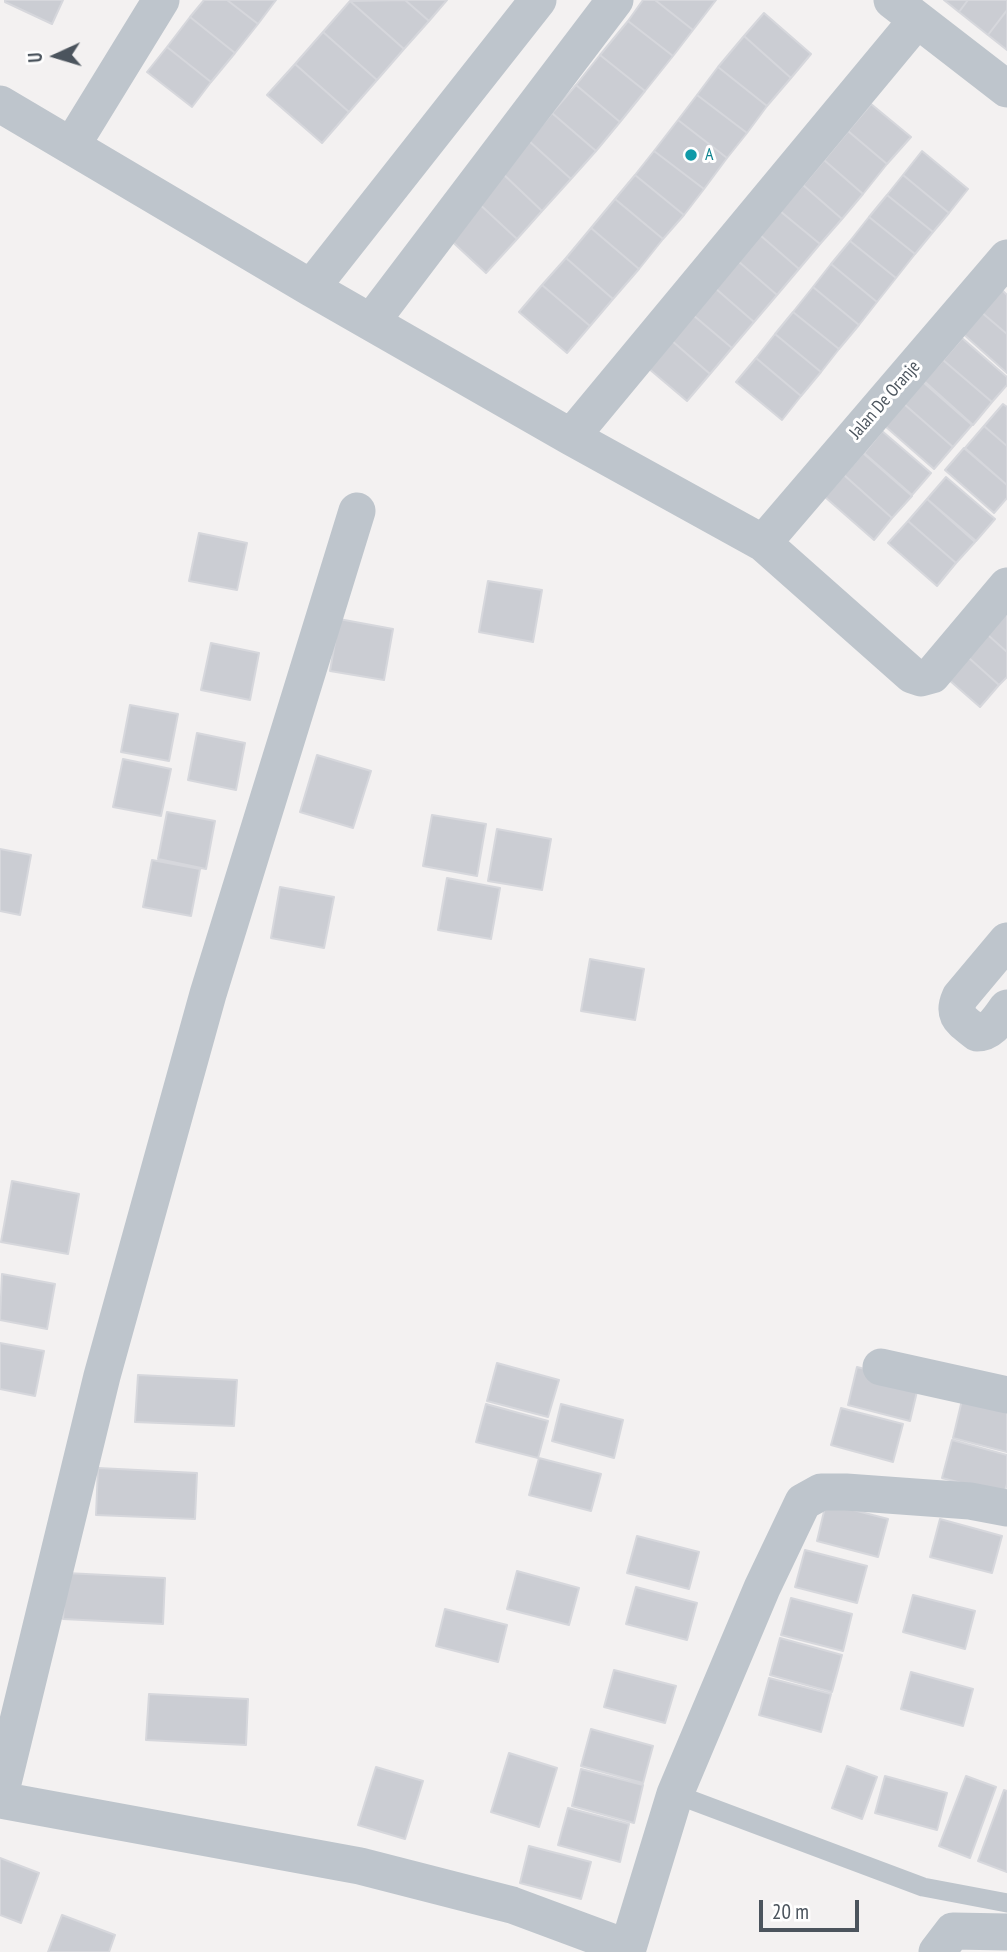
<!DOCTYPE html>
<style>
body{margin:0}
#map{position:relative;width:1007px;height:1952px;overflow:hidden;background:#f3f1f1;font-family:"PT Sans Narrow",sans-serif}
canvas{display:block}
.north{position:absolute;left:21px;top:21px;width:70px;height:70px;-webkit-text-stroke:5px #fff;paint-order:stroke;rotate:266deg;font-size:19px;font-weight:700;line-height:28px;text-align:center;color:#4b545d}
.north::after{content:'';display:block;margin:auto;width:24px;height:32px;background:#4b545d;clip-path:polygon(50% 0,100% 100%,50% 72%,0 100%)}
.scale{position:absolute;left:759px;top:1900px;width:100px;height:32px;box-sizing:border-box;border:4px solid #4b545d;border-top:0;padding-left:9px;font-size:21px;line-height:24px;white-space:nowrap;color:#4b545d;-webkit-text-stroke:5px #fff;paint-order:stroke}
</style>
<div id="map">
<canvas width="1007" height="1952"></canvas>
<div class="north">U</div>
<div class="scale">20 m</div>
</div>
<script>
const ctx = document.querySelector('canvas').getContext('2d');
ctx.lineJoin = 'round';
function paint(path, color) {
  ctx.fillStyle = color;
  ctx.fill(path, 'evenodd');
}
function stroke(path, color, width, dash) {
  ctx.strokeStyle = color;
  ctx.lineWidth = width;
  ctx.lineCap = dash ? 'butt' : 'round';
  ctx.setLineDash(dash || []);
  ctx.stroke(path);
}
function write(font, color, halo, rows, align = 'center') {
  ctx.font = font + ' "PT Sans Narrow",sans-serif';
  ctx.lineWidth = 6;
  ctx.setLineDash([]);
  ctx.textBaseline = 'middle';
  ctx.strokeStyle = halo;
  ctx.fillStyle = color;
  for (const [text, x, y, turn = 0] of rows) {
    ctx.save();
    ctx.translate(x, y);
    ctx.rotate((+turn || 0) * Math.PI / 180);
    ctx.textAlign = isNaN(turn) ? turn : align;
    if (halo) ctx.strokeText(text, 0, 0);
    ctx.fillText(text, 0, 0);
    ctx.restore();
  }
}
const building = new Path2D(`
 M 5,0 L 63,0 L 52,24 L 5,2 Z
 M 204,0 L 227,0 L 258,24 L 235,53 L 190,17 Z
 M 227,0 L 276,0 L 258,24 Z
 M 405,0 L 429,21 L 404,49 L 350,1 Z
 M 405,0 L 447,0 L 429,21 Z
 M 643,0 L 655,0 L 693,30 L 673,56 L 628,21 Z
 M 655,0 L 716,0 L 693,30 Z
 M 944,0 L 968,0 L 959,12 Z
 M 968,0 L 1007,0 L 1007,10 L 988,35 L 959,12 Z
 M 350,1 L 404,49 L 377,80 L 323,32 Z
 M 1007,10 L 1007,50 L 988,35 Z
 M 764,13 L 811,54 L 791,78 L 744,36 Z
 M 190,17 L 235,53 L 211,82 L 167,47 Z
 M 628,21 L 673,56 L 645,91 L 600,55 Z
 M 323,32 L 377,80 L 349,112 L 295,64 Z
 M 744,36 L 791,78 L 767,106 L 718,67 Z
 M 167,47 L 211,82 L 192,107 L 147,72 Z
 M 600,55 L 645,91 L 620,122 L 576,85 Z
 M 295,64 L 349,112 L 322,143 L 267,95 Z
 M 718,67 L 767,106 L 747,133 L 697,95 Z
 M 576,85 L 620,122 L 596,151 L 552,113 Z
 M 697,95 L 747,133 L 727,158 L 678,120 Z
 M 871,104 L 911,137 L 887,164 L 848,131 Z
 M 552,113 L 596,151 L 571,179 L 529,141 Z
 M 678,120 L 727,158 L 704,189 L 654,151 Z
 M 848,131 L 887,164 L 863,194 L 824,160 Z
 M 529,141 L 571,179 L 542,211 L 501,172 Z
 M 654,151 L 704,189 L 684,215 L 635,175 Z
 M 922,151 L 968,189 L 949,213 L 903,175 Z
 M 824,160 L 863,194 L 842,219 L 803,185 Z
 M 501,172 L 542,211 L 517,239 L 475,200 Z
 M 635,175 L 684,215 L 663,239 L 615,199 Z
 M 903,175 L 949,213 L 933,232 L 887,195 Z
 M 803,185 L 842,219 L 820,244 L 780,211 Z
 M 887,195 L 933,232 L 915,254 L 869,217 Z
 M 615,199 L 663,239 L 639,269 L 591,228 Z
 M 475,200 L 517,239 L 486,273 L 444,234 Z
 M 780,211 L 820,244 L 799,269 L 760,235 Z
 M 869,217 L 915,254 L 896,278 L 850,241 Z
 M 591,228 L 639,269 L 613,299 L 566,258 Z
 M 760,235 L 799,269 L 777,295 L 738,261 Z
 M 850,241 L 896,278 L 877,302 L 831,264 Z
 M 566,258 L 613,299 L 590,326 L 542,285 Z
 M 738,261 L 777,295 L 754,322 L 715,288 Z
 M 831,264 L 877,302 L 859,325 L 813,287 Z
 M 542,285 L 590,326 L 567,353 L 519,312 Z
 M 813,287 L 859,325 L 839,349 L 793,312 Z
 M 715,288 L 754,322 L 732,348 L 693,315 Z
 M 1000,288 L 1007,295 L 1007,334 L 980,311 Z
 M 980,311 L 1007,334 L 1007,373 L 961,332 Z
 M 793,312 L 839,349 L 821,372 L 775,334 Z
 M 693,315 L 732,348 L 710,374 L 671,340 Z
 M 775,334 L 821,372 L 801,396 L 756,358 Z
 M 962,338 L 1007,377 L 1007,385 L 992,402 L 943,360 Z
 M 671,340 L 710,374 L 687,401 L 648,368 Z
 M 756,358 L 801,396 L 782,420 L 736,382 Z
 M 943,360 L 992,402 L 973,425 L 924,381 Z
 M 923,382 L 972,425 L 953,447 L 904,404 Z
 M 904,404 L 953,447 L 934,469 L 885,426 Z
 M 1003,404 L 1007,407 L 1007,446 L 984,426 Z
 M 984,426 L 1007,446 L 1007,485 L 965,448 Z
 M 882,431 L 931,473 L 912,495 L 864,453 Z
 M 964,448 L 1007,485 L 1007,498 L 994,513 L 945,470 Z
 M 863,453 L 912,496 L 892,518 L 844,475 Z
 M 844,475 L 892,518 L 874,540 L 825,497 Z
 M 946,477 L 995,519 L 976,541 L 927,499 Z
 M 927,499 L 975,542 L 956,563 L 908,521 Z
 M 908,521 L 956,563 L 937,586 L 888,543 Z
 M 199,533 L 247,543 L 237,590 L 189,581 Z
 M 488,581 L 542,590 L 533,642 L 479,632 Z
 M 1007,609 L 1007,652 L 979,627 Z
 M 339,619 L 393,629 L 384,680 L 330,671 Z
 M 979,627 L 1007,652 L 1007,677 L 999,685 L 959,649 Z
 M 211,643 L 259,653 L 250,700 L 201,690 Z
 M 959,649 L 999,685 L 980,707 L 940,672 Z
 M 130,705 L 178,714 L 169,761 L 121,752 Z
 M 197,733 L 245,743 L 236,790 L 188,780 Z
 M 317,755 L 371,771 L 353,828 L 300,812 Z
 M 123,759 L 171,769 L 161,816 L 113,807 Z
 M 167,812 L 215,821 L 206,869 L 158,859 Z
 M 432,815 L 486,824 L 477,876 L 423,866 Z
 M 497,829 L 551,839 L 542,890 L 488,881 Z
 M 0,849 L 31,855 L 20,915 L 0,911 Z
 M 152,860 L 200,869 L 191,916 L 143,907 Z
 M 447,878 L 500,888 L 491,939 L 438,930 Z
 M 280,887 L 334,897 L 324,948 L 271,938 Z
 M 590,959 L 644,969 L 635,1020 L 581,1011 Z
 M 12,1181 L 79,1194 L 68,1254 L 1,1242 Z
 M 2,1274 L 55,1284 L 47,1329 L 0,1320 Z
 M 0,1343 L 44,1351 L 35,1396 L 0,1389 Z
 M 497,1363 L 559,1380 L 548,1417 L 487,1401 Z
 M 857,1367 L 919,1383 L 910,1421 L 848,1405 Z
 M 138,1375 L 237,1380 L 234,1426 L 135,1422 Z
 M 962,1400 L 1007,1412 L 1007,1452 L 953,1438 Z
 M 486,1404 L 548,1421 L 538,1458 L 476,1442 Z
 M 561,1404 L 623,1420 L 614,1458 L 552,1441 Z
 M 841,1408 L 903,1424 L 893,1462 L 831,1445 Z
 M 952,1440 L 1007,1455 L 1007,1484 L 1004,1494 L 942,1478 Z
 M 539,1458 L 601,1474 L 591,1511 L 529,1495 Z
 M 98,1468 L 197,1473 L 195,1519 L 96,1515 Z
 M 826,1503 L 888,1519 L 878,1557 L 817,1541 Z
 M 940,1519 L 1002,1536 L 992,1573 L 930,1557 Z
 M 637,1536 L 699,1552 L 689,1589 L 627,1573 Z
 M 805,1550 L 867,1566 L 857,1603 L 795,1587 Z
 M 517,1571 L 579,1588 L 569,1625 L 507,1609 Z
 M 66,1573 L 165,1578 L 163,1624 L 63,1619 Z
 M 636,1587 L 697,1603 L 687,1640 L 626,1624 Z
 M 913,1595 L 975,1611 L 965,1649 L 903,1632 Z
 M 791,1598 L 852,1614 L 843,1651 L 781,1635 Z
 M 445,1609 L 507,1625 L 498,1662 L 436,1646 Z
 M 780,1638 L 842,1655 L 832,1692 L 770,1675 Z
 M 614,1670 L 676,1686 L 665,1723 L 604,1707 Z
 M 911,1672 L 973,1689 L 963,1726 L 901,1709 Z
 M 769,1678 L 831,1694 L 821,1732 L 759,1715 Z
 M 149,1694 L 248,1699 L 246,1745 L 146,1740 Z
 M 591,1729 L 653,1746 L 643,1783 L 581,1766 Z
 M 509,1753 L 557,1768 L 539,1827 L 491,1812 Z
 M 847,1766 L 877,1777 L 862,1819 L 832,1808 Z
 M 376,1767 L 423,1781 L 405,1839 L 358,1825 Z
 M 581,1769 L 643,1785 L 634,1823 L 572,1806 Z
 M 885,1776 L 947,1793 L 937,1830 L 875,1813 Z
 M 966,1776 L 996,1787 L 970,1858 L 939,1846 Z
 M 1004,1790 L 1007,1791 L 1007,1872 L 978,1861 Z
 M 568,1808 L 629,1824 L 620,1862 L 558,1845 Z
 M 529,1846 L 591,1862 L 581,1899 L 520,1883 Z
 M 0,1858 L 39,1873 L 21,1923 L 0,1915 Z
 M 62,1915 L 115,1935 L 109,1952 L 48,1952 Z`);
paint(building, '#cbcdd3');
stroke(building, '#d6d7dc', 2);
stroke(new Path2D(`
 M 675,1794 L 923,1887 L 1007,1903`), '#bec5cc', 19);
stroke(new Path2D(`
 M 892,0 L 1007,89
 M 0,104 L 311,288 L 571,437 L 763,543 L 912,675 L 921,678 L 932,675 L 1007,586
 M 72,145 L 161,0
 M 311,288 L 538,0
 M 371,322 L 615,0
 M 571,437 L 917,20
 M 763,543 L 1007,258
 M 1007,941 L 960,997 C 951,1017 963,1021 977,1033 C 991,1033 999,1019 1007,1008
 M 881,1367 L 1007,1395
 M 0,1795 L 102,1376 L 208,994 L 357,511
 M 0,1800 L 360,1866 L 512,1905 L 628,1948 L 675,1794 L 762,1588 L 803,1502 L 821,1492 L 846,1492 L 970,1501 L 1007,1508
 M 937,1952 L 953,1931 L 1007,1932`), '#bec5cc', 37);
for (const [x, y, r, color] of [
 [691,155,7,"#0f9aa8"]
]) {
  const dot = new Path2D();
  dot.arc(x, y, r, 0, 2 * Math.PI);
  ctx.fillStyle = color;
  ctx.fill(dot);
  stroke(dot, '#fff', 2.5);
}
write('18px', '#0d838f', '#fff', [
 ["A",705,155]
], 'left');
write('18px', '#4b545d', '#fff', [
 ["Jalan De Oranje",885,400,-49]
]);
</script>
